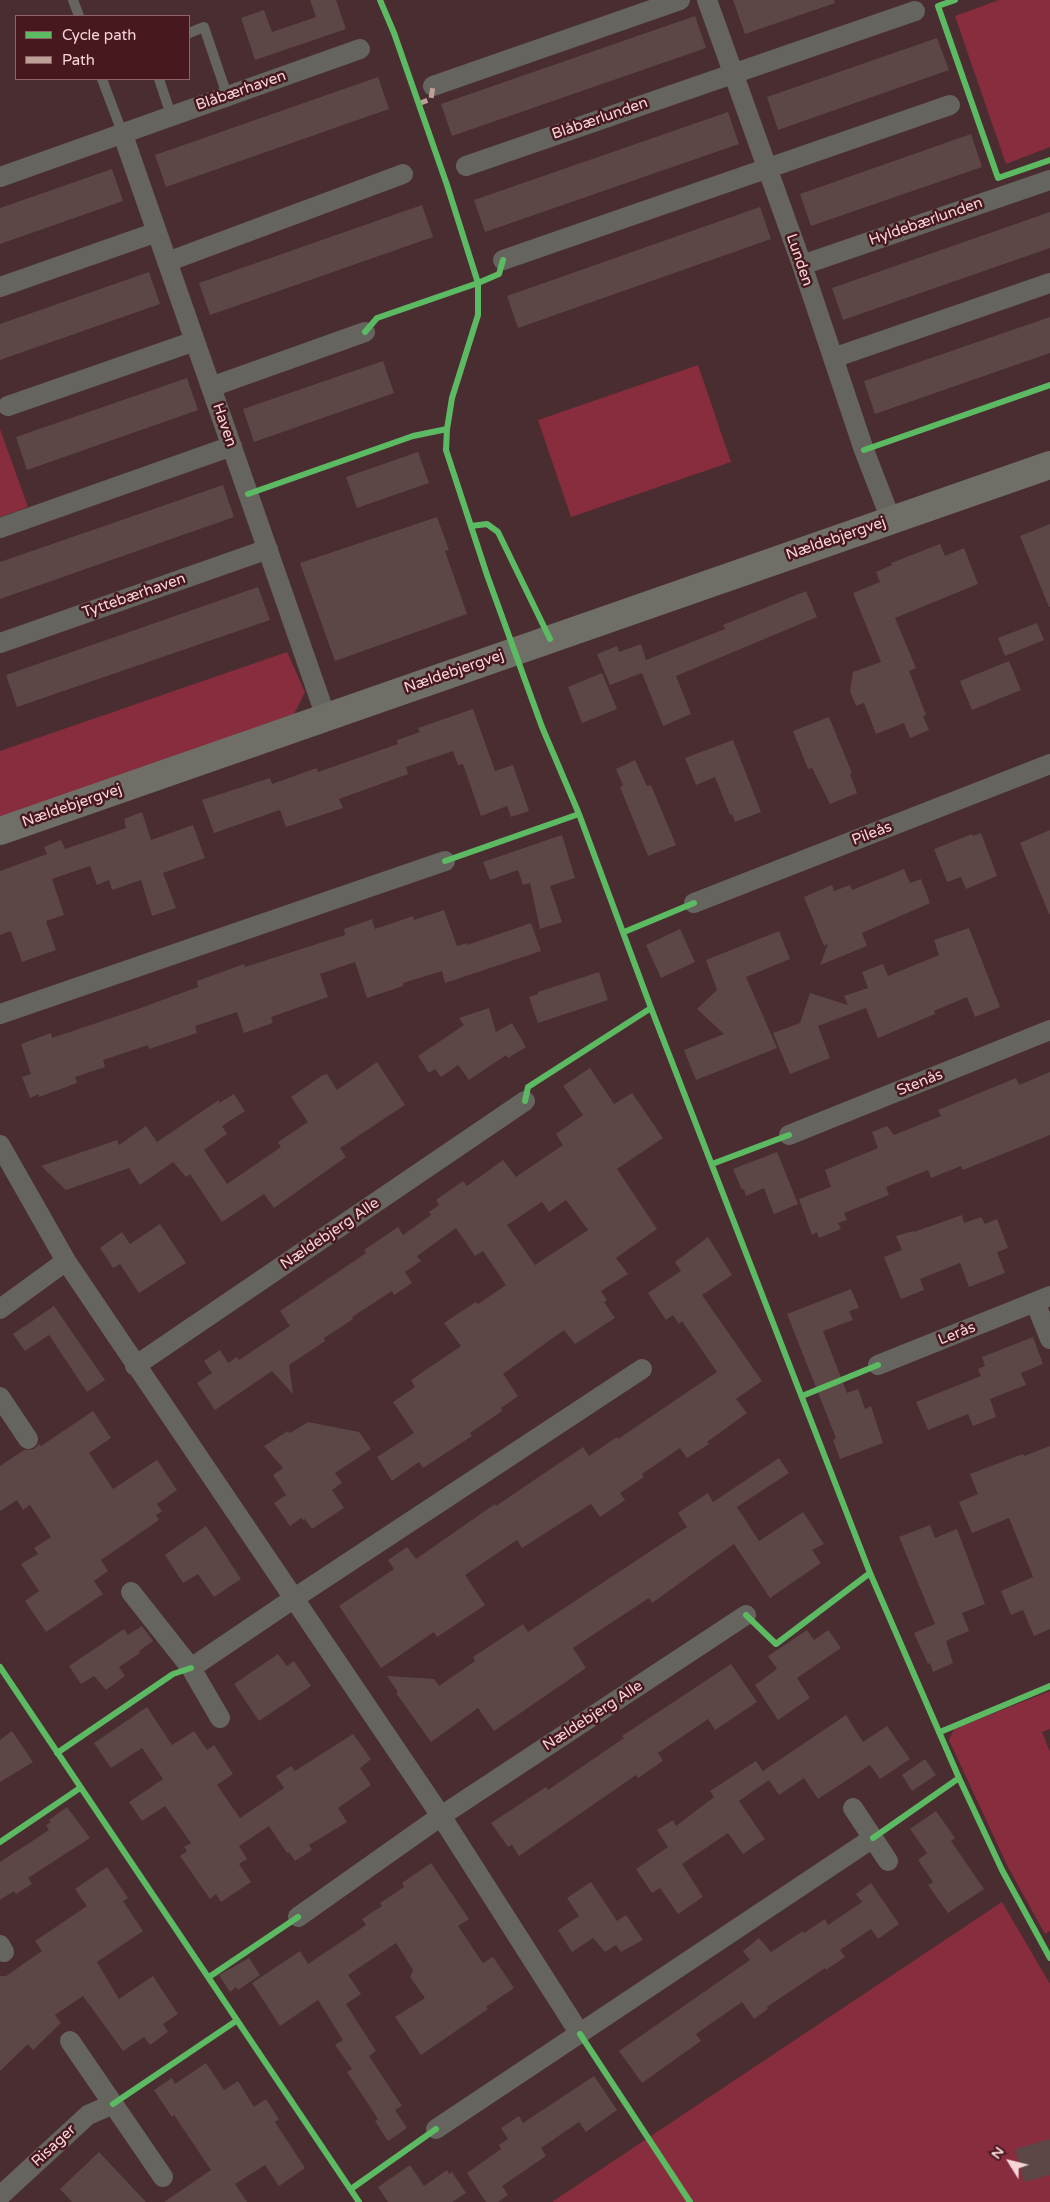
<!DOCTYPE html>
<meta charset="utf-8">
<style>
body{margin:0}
#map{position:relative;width:1050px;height:2202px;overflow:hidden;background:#492d31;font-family:"Varela Round",sans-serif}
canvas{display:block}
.legend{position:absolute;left:15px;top:15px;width:175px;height:65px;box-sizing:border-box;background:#48181f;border:1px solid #8e6469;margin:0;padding:6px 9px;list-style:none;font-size:15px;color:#f7d6d8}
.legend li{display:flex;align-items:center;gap:10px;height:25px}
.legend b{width:25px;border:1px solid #8e6469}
.north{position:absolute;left:985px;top:2137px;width:50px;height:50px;-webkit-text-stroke:4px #48181f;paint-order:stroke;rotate:306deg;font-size:14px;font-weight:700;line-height:20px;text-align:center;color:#f7d6d8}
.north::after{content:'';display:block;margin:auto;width:18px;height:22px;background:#f7d6d8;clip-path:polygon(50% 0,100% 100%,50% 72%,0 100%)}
</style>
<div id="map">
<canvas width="1050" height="2202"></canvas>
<ul class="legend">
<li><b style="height:6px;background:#5cba63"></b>Cycle path</li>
<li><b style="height:6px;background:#bda197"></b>Path</li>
</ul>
<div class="north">N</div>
</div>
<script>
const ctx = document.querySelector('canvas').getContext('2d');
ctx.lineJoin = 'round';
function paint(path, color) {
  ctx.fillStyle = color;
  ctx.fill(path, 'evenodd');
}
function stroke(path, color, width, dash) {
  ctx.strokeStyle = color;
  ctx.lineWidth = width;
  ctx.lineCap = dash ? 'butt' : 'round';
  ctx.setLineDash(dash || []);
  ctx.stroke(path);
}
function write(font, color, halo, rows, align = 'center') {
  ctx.font = font + ' "Varela Round",sans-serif';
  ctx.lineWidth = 5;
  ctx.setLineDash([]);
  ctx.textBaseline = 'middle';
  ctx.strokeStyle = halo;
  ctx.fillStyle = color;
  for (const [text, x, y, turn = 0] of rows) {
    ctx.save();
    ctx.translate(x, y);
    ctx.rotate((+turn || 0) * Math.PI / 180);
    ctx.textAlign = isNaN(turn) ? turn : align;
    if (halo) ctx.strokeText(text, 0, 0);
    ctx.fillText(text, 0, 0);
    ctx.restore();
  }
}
paint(new Path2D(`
 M 999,0 L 1050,0 L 1050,147 L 1006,164 L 955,16 Z
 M 698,365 L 731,462 L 571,517 L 538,420 Z
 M 0,429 L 28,507 L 0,517 Z
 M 287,652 L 305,692 L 294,714 L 0,818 L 0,751 Z
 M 1050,1691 L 1050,1729 L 1042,1732 L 1050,1752 L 1050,1931 L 1045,1934 L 1008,1867 L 949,1740 L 954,1729 Z
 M 1002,1902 L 1050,1984 L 1050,2202 L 552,2202 Z`), '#882d3e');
paint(new Path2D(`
 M 310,0 L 336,0 L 346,29 L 255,60 L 241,18 L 264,10 L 272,32 L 316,17 Z
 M 733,0 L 834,0 L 835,3 L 745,34 Z
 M 695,16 L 706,48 L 452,136 L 441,104 Z
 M 937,38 L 949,70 L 778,130 L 767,97 Z
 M 378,77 L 389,109 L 166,187 L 155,155 Z
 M 728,112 L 739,144 L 485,232 L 474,200 Z
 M 971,134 L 982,167 L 811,226 L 800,194 Z
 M 112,169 L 123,201 L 0,244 L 0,208 Z
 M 422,205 L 433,237 L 210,315 L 199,283 Z
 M 760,207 L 771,239 L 518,328 L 507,296 Z
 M 1050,212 L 1050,248 L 843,320 L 832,288 Z
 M 149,272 L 160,304 L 0,360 L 0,324 Z
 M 1050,317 L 1050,353 L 875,414 L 864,381 Z
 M 383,361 L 394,393 L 254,442 L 243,409 Z
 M 187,378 L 198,410 L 27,470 L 16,437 Z
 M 418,452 L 429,483 L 357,508 L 346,477 Z
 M 223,485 L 234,517 L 0,599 L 0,562 Z
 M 437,517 L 449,550 L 445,551 L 467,614 L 335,661 L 300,563 Z
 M 1050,524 L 1050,607 L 1049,607 L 1020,536 Z
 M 940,544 L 945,556 L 964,548 L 978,584 L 895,618 L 916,668 L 909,671 L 926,715 L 923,716 L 929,730 L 910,738 L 904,723 L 876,734 L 864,703 L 856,706 L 850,691 L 853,672 L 881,662 L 853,593 L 880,582 L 876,572 L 892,565 L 891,563 Z
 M 258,587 L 270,620 L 17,707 L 6,675 Z
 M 806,591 L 817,617 L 676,676 L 691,714 L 663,726 L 642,673 L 610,685 L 597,654 L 617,646 L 619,652 L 641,644 L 646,660 L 725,629 L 723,625 Z
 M 1037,623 L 1044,640 L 1005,656 L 998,638 Z
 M 1009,661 L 1021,690 L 972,710 L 960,681 Z
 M 602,673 L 617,709 L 582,723 L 568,687 Z
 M 473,709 L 495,771 L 513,765 L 529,811 L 511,817 L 507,806 L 481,816 L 463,764 L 458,765 L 453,751 L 406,767 L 408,774 L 339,799 L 343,808 L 286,827 L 280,810 L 214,833 L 202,800 L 270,778 L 272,784 L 317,768 L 318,772 L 398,744 L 397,740 L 420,732 L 418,728 Z
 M 829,717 L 852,773 L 850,774 L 857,793 L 830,804 L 812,768 L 808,769 L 793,731 Z
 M 733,740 L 761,812 L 735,822 L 732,814 L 730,815 L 715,777 L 696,785 L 685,758 Z
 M 635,760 L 647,786 L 651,785 L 676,845 L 648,856 L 620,787 L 623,785 L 616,769 Z
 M 142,812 L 151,840 L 193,825 L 205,858 L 163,873 L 176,908 L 152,916 L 141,880 L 112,890 L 109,880 L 97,885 L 90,866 L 52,879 L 64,915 L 46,921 L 56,950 L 22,962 L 11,931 L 0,935 L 0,871 L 47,854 L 44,847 L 61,840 L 65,849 L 126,828 L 124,819 Z
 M 1050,830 L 1050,914 L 1049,914 L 1020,843 Z
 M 981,833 L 997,876 L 966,889 L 961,877 L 947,882 L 934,849 L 972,834 L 973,836 Z
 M 562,835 L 575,878 L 550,886 L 562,922 L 540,929 L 530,883 L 523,885 L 518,870 L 490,880 L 483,862 Z
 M 904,869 L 910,883 L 921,879 L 930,903 L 862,933 L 867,946 L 820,965 L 828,944 L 824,946 L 804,897 L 832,885 L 834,891 L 850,885 L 852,890 Z
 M 444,910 L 457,946 L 467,943 L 467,945 L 531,923 L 541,951 L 445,983 L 442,971 L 403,983 L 403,986 L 367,998 L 355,962 L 320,974 L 328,997 L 271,1017 L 273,1023 L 244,1033 L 237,1012 L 195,1026 L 197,1033 L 149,1049 L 148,1045 L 103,1060 L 105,1067 L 75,1077 L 77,1083 L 39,1097 L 39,1094 L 30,1098 L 22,1077 L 31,1074 L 21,1044 L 51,1033 L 52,1038 L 135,1010 L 198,987 L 197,981 L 244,964 L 245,967 L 345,935 L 344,929 L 372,919 L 375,929 L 413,916 L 414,920 Z
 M 969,928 L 1000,1007 L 975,1017 L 967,997 L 934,1011 L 935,1014 L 878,1038 L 866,1008 L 818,1026 L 830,1058 L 790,1074 L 773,1033 L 800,1023 L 810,993 L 848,1005 L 844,996 L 868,988 L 862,972 L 883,964 L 888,976 L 939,955 L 934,940 Z
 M 680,929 L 695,962 L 661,978 L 646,945 Z
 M 779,931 L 790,959 L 746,977 L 777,1048 L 696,1080 L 684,1050 L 724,1034 L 697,1009 L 717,990 L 706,960 Z
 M 599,972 L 608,1000 L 538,1023 L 529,997 L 538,994 L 538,992 Z
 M 489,1008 L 496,1032 L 512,1023 L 526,1047 L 508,1058 L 506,1055 L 469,1080 L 458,1065 L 441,1077 L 435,1069 L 429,1073 L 418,1056 L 464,1025 L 459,1018 Z
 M 377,1062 L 405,1105 L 340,1148 L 346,1157 L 274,1208 L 264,1194 L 222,1222 L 190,1174 L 186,1177 L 173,1162 L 140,1185 L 129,1168 L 66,1190 L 41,1166 L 117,1140 L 119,1145 L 146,1126 L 157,1142 L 219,1100 L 219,1103 L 234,1094 L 245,1111 L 222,1126 L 227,1134 L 204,1150 L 227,1184 L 281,1147 L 278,1142 L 308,1122 L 291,1097 L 323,1075 L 327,1074 L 337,1090 Z
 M 590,1068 L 614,1104 L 632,1093 L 663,1138 L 617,1169 L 657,1229 L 616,1258 L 628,1274 L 601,1291 L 607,1300 L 604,1302 L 615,1318 L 575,1344 L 564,1330 L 503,1374 L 518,1396 L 501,1408 L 502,1411 L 470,1433 L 472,1436 L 423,1468 L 419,1462 L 392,1481 L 377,1457 L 414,1433 L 393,1402 L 415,1387 L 411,1380 L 461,1346 L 444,1323 L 476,1302 L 478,1304 L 506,1285 L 483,1251 L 475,1256 L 456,1228 L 417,1256 L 421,1261 L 405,1272 L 412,1283 L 394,1295 L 392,1291 L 352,1317 L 353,1319 L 324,1338 L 325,1341 L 289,1365 L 293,1394 L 272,1371 L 215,1410 L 197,1383 L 212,1373 L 204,1361 L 220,1350 L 228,1363 L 237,1357 L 239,1360 L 290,1326 L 280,1311 L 366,1253 L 364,1250 L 398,1227 L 403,1235 L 431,1215 L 429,1212 L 439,1205 L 436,1200 L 463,1181 L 467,1186 L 503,1160 L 516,1177 L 563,1145 L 556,1134 L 583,1115 L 563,1086 ZM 566,1200 L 588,1230 L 535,1265 L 507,1225 L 542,1202 L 549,1212 Z
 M 1050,1072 L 1050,1135 L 963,1170 L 961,1166 L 931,1178 L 928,1170 L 886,1187 L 889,1195 L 844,1213 L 847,1220 L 838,1223 L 841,1229 L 819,1238 L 817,1232 L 812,1235 L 799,1199 L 831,1187 L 825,1170 L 878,1148 L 872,1132 L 887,1126 L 894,1135 L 941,1116 L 938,1110 L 1016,1078 L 1019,1085 Z
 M 777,1152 L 798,1204 L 774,1214 L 764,1188 L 746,1196 L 744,1189 L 742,1190 L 733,1169 Z
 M 962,1215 L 964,1223 L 981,1217 L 985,1224 L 997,1219 L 1008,1248 L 997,1252 L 1005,1273 L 969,1287 L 960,1263 L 920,1279 L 924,1290 L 901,1299 L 884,1257 L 902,1250 L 896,1236 L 913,1231 L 914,1232 Z
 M 160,1224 L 186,1263 L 139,1293 L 120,1264 L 113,1268 L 100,1248 L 122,1232 L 130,1244 Z
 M 708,1237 L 732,1275 L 702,1295 L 762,1381 L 736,1399 L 747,1413 L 707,1442 L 709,1444 L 687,1458 L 680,1448 L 642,1474 L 644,1477 L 620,1493 L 625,1500 L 600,1517 L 591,1504 L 522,1548 L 517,1540 L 465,1575 L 485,1605 L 437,1637 L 434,1632 L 381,1668 L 339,1606 L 394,1569 L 388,1560 L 407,1547 L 416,1559 L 495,1504 L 496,1506 L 583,1447 L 589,1456 L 617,1437 L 618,1439 L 717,1372 L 682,1321 L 679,1324 L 673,1315 L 666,1320 L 648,1293 L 681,1271 L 675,1262 Z
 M 851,1289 L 859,1308 L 849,1311 L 853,1320 L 823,1331 L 847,1393 L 858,1389 L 865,1409 L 871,1406 L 883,1443 L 840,1459 L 833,1440 L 836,1438 L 787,1314 Z
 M 54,1306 L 105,1380 L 87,1392 L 49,1335 L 25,1351 L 13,1334 Z
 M 1033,1337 L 1043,1364 L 1021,1373 L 1026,1385 L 990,1399 L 996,1417 L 973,1426 L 968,1414 L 928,1430 L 916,1402 L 981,1376 L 978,1369 L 985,1366 L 982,1357 Z
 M 93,1411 L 111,1438 L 89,1453 L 113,1489 L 157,1460 L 177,1490 L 157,1504 L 162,1511 L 156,1515 L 159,1520 L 101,1560 L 108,1571 L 94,1581 L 103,1594 L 46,1632 L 25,1601 L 39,1591 L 21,1564 L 38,1554 L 34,1548 L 51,1537 L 30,1505 L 23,1510 L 17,1500 L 0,1511 L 0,1466 L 24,1450 L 34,1449 L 39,1444 L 41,1446 Z
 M 308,1422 L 359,1432 L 371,1449 L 335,1473 L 342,1483 L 332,1490 L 344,1508 L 312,1529 L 305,1519 L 303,1520 L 301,1518 L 290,1526 L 274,1503 L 286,1495 L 273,1475 L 283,1468 L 264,1446 L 288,1431 L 290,1433 Z
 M 1050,1446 L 1050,1629 L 1034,1636 L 1023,1610 L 1011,1615 L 1001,1591 L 1033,1577 L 1009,1518 L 972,1533 L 959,1502 L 978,1494 L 970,1474 L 1023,1454 L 1024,1456 Z
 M 779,1458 L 789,1473 L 737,1507 L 759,1541 L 803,1512 L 824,1544 L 812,1550 L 821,1563 L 770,1598 L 734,1544 L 652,1603 L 649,1598 L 573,1648 L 586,1668 L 494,1731 L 478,1708 L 431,1742 L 396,1693 L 398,1692 L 387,1676 L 434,1679 L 439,1686 L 475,1661 L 473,1657 L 523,1624 L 528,1632 L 687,1527 L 678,1513 L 708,1493 L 713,1502 Z
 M 930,1525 L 935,1538 L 957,1529 L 985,1604 L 962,1613 L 969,1631 L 946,1641 L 953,1663 L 933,1672 L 930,1663 L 928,1664 L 914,1633 L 935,1624 L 899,1537 Z
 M 206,1526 L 241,1579 L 214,1597 L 198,1574 L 183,1583 L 165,1555 Z
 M 142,1626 L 153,1641 L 139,1651 L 140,1653 L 119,1667 L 125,1676 L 106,1690 L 94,1676 L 81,1684 L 69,1666 L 124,1629 L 128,1635 Z
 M 807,1630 L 814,1640 L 828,1630 L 841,1648 L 797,1678 L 810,1698 L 778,1720 L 755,1685 L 777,1669 L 768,1656 Z
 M 278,1654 L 287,1666 L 294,1661 L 311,1686 L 259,1721 L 234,1684 Z
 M 731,1664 L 757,1702 L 715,1730 L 708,1719 L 658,1753 L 663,1761 L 638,1778 L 636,1775 L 519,1856 L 512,1845 L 508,1847 L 491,1823 L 546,1787 L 548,1790 L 624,1738 L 622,1736 Z
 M 147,1707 L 172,1745 L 194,1731 L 207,1750 L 214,1745 L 233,1774 L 217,1785 L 240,1818 L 284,1788 L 276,1776 L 291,1766 L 295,1771 L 353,1734 L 371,1759 L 360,1768 L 371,1785 L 338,1808 L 347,1822 L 309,1845 L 312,1850 L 295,1861 L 289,1852 L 287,1853 L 269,1826 L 239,1846 L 247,1859 L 239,1864 L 251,1882 L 221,1902 L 216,1894 L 210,1899 L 180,1856 L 187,1851 L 184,1847 L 191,1843 L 165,1806 L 142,1821 L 129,1802 L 163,1779 L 142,1748 L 111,1768 L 94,1743 Z
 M 846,1715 L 863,1742 L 887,1726 L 910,1759 L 880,1779 L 870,1765 L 818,1799 L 804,1778 L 779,1795 L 763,1771 Z
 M 12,1731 L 33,1762 L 0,1782 L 0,1740 Z
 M 925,1759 L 936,1775 L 912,1791 L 902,1775 Z
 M 756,1761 L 769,1780 L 739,1801 L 765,1839 L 743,1854 L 728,1833 L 682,1864 L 703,1897 L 678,1914 L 660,1888 L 652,1893 L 636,1869 L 668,1847 L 657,1830 L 673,1820 L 676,1826 L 714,1797 L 710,1791 Z
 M 67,1807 L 90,1838 L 28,1878 L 32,1884 L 16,1894 L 14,1891 L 0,1900 L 0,1862 L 49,1830 L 46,1825 L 51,1822 L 49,1820 Z
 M 936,1811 L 955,1838 L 951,1841 L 984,1889 L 948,1913 L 928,1885 L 933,1882 L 918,1860 L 927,1853 L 910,1829 Z
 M 431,1863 L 469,1919 L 458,1926 L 483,1963 L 493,1957 L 514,1988 L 486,2007 L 488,2009 L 421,2055 L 395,2017 L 425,1998 L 410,1977 L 413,1970 L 396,1943 L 348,1975 L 361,1994 L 346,2004 L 376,2051 L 369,2056 L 402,2106 L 395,2110 L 407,2128 L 388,2141 L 375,2121 L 378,2119 L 347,2072 L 352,2069 L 335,2045 L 343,2040 L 318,2000 L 280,2026 L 252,1983 L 300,1951 L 308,1964 L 366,1925 L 362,1919 L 382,1906 L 380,1903 L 404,1887 L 402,1883 Z
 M 107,1867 L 128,1898 L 123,1901 L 143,1931 L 97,1962 L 119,1999 L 153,1976 L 178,2014 L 163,2024 L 168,2032 L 150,2045 L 144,2037 L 123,2051 L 83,1996 L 55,2015 L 61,2023 L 33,2050 L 28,2044 L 0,2071 L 0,1976 L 6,1976 L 42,1951 L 35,1941 L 87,1906 L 75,1889 Z
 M 591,1882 L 617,1921 L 626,1915 L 643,1940 L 621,1952 L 616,1945 L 605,1952 L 593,1938 L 572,1952 L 558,1930 L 579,1916 L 567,1898 Z
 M 871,1883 L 899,1924 L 878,1939 L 871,1929 L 840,1950 L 845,1957 L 826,1970 L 825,1968 L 767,2007 L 768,2009 L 754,2019 L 742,2002 L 696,2034 L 701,2041 L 642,2083 L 619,2051 L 750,1960 L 743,1951 L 759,1938 L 771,1952 L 803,1931 L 804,1933 L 825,1919 L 828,1925 L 862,1902 L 856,1894 Z
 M 249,1958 L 260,1975 L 238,1990 L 236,1987 L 230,1992 L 219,1975 Z
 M 206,2063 L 224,2090 L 238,2081 L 254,2107 L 266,2099 L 279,2119 L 275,2122 L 305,2168 L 279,2186 L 265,2165 L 235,2184 L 247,2202 L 164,2202 L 211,2170 L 174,2115 L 172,2117 L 154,2090 L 172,2078 L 175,2084 Z
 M 594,2076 L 617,2110 L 586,2132 L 579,2122 L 541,2148 L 546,2156 L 502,2186 L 508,2195 L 498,2202 L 486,2202 L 467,2173 L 501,2149 L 499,2145 L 508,2139 L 501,2128 L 519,2116 L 523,2123 Z
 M 1050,2139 L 1050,2175 L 1024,2182 L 1015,2149 Z
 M 99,2152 L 146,2202 L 72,2202 L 60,2189 Z
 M 410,2165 L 424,2186 L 447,2170 L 449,2174 L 452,2172 L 466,2193 L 452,2202 L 388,2202 L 378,2187 Z`), '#5d4646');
stroke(new Path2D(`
 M 73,0 L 79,16
 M 189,33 L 204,27 L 227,95
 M 102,79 L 122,132
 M 159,79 L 171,115`), '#65645f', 10);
stroke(new Path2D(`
 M 707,0 L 802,265 L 864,450 L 891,520
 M 433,86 L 680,0
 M 122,132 L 326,717
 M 466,166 L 915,11
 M 0,177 L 360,49
 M 503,260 L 950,105
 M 167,262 L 403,174
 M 802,265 L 1050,180
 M 0,287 L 157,232
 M 833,358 L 1050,283
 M 211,387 L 365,332
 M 8,406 L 195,341
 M 0,528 L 232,446
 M 0,643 L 268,549
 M 694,903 L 1050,764
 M 0,1014 L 445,861
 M 789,1135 L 1050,1030
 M 0,1145 L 66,1261 L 441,1816 L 580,2034
 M 1035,1302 L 1050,1339
 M 0,1309 L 66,1261
 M 878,1365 L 1050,1296
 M 135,1366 L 525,1101
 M 0,1397 L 28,1439
 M 131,1592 L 191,1668 L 220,1718
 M 191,1668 L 293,1599 L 642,1369
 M 853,1808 L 888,1861
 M 298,1917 L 441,1816 L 746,1615
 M 0,1945 L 4,1952
 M 70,2041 L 163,2177
 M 436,2129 L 873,1838
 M 0,2196 L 88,2115 L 113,2104`), '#65645f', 20);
stroke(new Path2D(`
 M 0,831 L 1050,465`), '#6f6f68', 28);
stroke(new Path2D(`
 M 418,104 L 431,99 L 433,86`), '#bda197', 5, [10, 5]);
stroke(new Path2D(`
 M 380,0 L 394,33 L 447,185 L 478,283 L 478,315 L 452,398 L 447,429 L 446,450 L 487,575 L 542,727 L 579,814 L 651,1008 L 870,1573 L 959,1778 L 1002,1870 L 1050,1958
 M 955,0 L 938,6 L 998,178 L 1050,160
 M 365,332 L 377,318 L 478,283 L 499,274 L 503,260
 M 864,450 L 1050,385
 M 248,494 L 413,436 L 447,429
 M 471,526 L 487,524 L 498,532 L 550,639
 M 445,861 L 579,814
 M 624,932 L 694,903
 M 525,1101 L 528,1087 L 651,1008
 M 712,1164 L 789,1135
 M 802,1396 L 878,1365
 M 746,1615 L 776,1644 L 870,1573
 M 0,1667 L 359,2202
 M 940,1732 L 1050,1686
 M 57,1753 L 173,1674 L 191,1668
 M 873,1838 L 959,1778
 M 0,1842 L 80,1788
 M 209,1977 L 298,1917
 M 580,2034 L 690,2202
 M 113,2104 L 236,2021
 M 351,2189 L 436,2129`), '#5cba63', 6);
write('15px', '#f7d6d8', '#48181f', [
 ["Blåbærhaven",241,91,-19],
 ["Blåbærlunden",600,119,-19],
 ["Hyldebærlunden",926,222,-19],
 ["Lunden",799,260,71],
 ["Haven",224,425,71],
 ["Nældebjergvej",836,539,-19],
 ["Tyttebærhaven",134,596,-19],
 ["Nældebjergvej",454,672,-19],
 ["Nældebjergvej",72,806,-19],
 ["Pileås",872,834,-21],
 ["Stenås",920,1083,-22],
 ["Nældebjerg Alle",330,1234,-34],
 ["Lerås",957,1334,-22],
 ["Nældebjerg Alle",593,1716,-33],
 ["Risager",54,2146,-43]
]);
</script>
